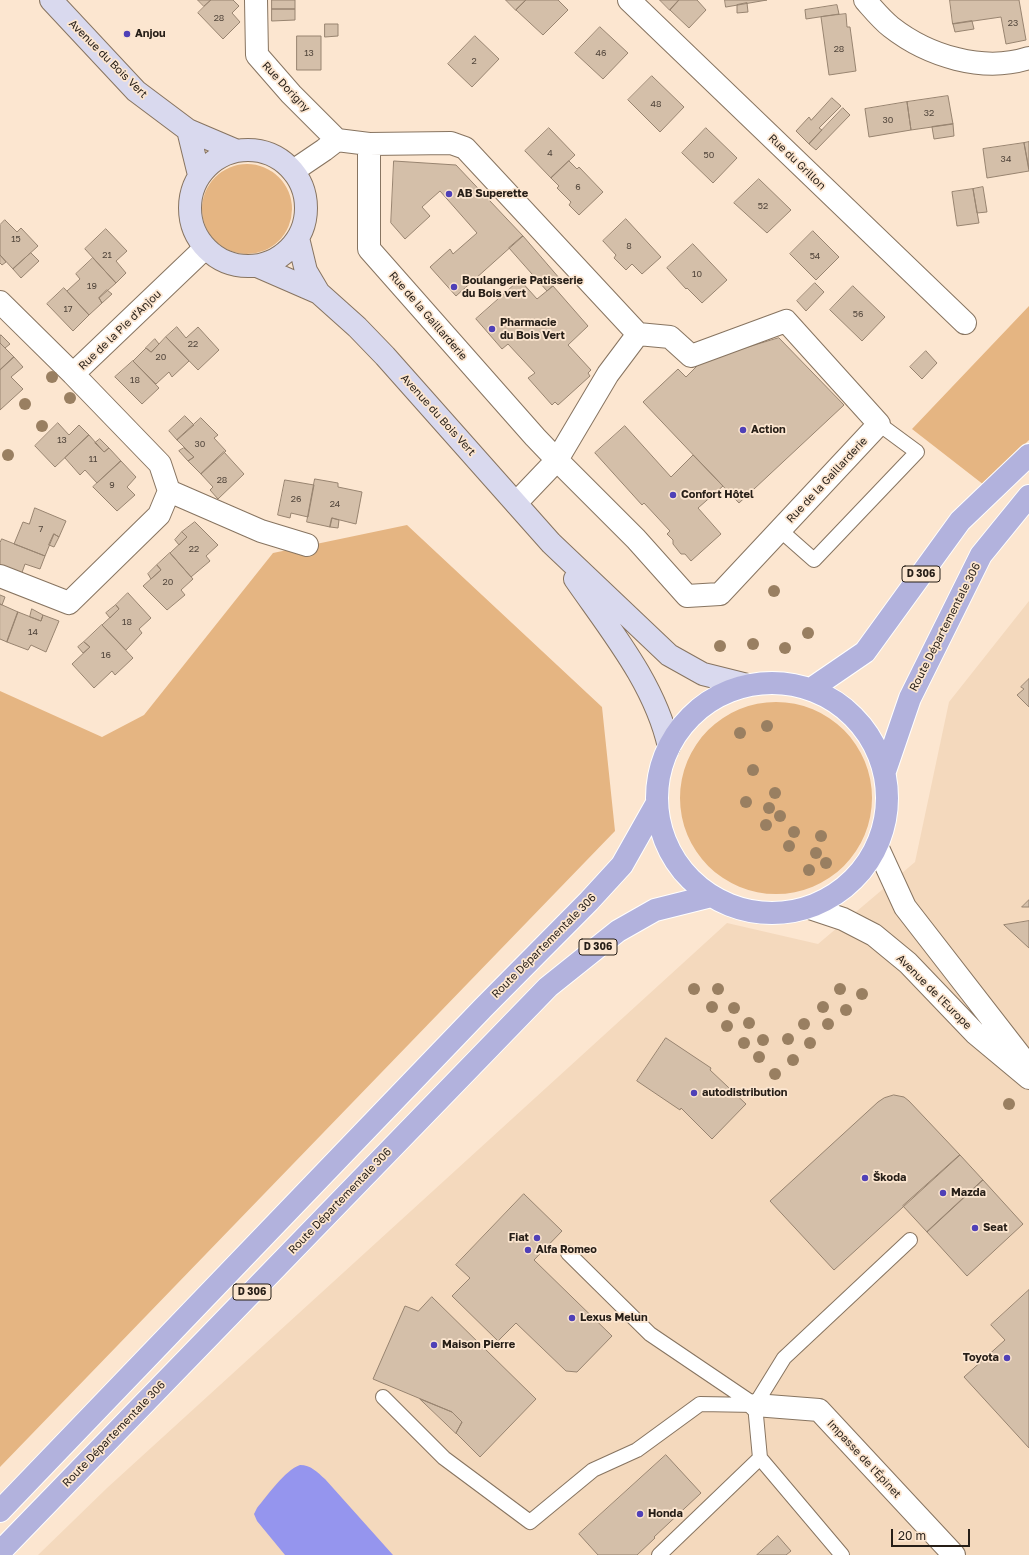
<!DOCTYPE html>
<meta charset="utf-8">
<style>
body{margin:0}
#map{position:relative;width:1029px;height:1555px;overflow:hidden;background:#fce6d0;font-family:"Golos Text",sans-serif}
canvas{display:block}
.scale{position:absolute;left:891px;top:1529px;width:79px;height:18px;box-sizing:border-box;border:2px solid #261e17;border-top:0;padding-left:5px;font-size:12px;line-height:14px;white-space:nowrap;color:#261e17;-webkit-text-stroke:3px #fce6d0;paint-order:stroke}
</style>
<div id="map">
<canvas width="1029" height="1555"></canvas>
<div class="scale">20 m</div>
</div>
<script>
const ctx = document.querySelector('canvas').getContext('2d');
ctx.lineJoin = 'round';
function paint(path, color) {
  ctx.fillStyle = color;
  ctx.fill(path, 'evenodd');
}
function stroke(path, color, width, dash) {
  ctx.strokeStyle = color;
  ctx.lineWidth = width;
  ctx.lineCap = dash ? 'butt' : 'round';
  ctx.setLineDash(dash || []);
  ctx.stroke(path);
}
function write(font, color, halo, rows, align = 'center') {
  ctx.font = font + ' "Golos Text",sans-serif';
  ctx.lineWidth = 3.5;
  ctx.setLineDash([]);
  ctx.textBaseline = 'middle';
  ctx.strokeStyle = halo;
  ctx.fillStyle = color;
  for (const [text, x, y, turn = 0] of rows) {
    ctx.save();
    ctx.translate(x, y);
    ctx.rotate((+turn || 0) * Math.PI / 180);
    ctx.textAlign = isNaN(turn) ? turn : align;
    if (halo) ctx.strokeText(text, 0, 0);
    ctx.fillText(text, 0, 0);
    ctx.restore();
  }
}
paint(new Path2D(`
 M 1029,601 L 1029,1555 L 38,1555 L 107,1488 L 727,923 L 818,944 L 915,862 L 949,702 Z`), '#f4d9bd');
paint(new Path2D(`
 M202 209a45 45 0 1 1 90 0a45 45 0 1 1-90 0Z
 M 1029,306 L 1029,440 L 984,485 L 912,429 Z
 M 407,525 L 602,707 L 615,831 L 0,1467 L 0,691 L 102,737 L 144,715 L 273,553 Z
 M680 798a96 96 0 1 1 192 0a96 96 0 1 1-192 0Z`), '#e5b582');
paint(new Path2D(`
 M 300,1465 C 311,1465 317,1472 325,1479 L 393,1555 L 285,1555 L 257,1521 L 254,1514 L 257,1508 C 267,1496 285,1470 300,1465 Z`), '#9595ee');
const building = new Path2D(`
 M 198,0 L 211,0 L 204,6 Z
 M 211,0 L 233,0 L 239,6 L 232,13 L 240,22 L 223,39 L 198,13 Z
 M 272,0 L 295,0 L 295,9 L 272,9 Z
 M 506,0 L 526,0 L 516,10 Z
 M 526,0 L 558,0 L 568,10 L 543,35 L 516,10 Z
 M 660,0 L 679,0 L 670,10 Z
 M 679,0 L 697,0 L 706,10 L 689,28 L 670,10 Z
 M 725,0 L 767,0 L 726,7 Z
 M 950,0 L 1019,0 L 1026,40 L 1006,44 L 1001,17 L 953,24 Z
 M 747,3 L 748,12 L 737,13 L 737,5 Z
 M 837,5 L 839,14 L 806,19 L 805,10 Z
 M 272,9 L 295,9 L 295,20 L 272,21 Z
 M 846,14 L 847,27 L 850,27 L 856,71 L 829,75 L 821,17 Z
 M 972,21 L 974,29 L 955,32 L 953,24 Z
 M 325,24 L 338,24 L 338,36 L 325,37 Z
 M 600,27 L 628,53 L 603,79 L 575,53 Z
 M 297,36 L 321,36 L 321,70 L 297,70 Z
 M 475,36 L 499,59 L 472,87 L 448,64 Z
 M 652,76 L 684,107 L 660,132 L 628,100 Z
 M 948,96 L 953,124 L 911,130 L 907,102 Z
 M 832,98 L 841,106 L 819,128 L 822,130 L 809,144 L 796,131 L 809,117 L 811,120 Z
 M 907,102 L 911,130 L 869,137 L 865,109 Z
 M 843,108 L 850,115 L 816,150 L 809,144 Z
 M 953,124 L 954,136 L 934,139 L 932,127 Z
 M 549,128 L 575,155 L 551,178 L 525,151 Z
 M 706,128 L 737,158 L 713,183 L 682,153 Z
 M 1029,142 L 1029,169 L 1024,143 Z
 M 1024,143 L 1029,171 L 987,178 L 983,149 Z
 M 394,161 L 456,165 L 523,236 L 456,296 L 430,267 L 450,249 L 453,254 L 477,233 L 440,191 L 422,207 L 430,216 L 405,239 L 391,223 Z
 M 569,161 L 577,169 L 579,167 L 603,192 L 579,215 L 569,205 L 571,202 L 557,188 L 559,186 L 551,178 Z
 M 759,179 L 791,210 L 767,233 L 734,203 Z
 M 983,187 L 987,212 L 977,213 L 973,189 Z
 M 973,189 L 979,223 L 957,226 L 952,192 Z
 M 626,219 L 661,257 L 642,274 L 632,264 L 626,270 L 614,258 L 616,255 L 603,241 Z
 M 5,220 L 17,232 L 21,228 L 38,246 L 13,269 L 0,255 L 0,225 Z
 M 106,229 L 127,251 L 116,261 L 126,273 L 116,283 L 85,249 Z
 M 813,231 L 839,257 L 816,280 L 790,254 Z
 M 523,236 L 560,279 L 547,291 L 509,248 Z
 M 693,244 L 727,280 L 702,303 L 687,288 L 686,289 L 667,268 Z
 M 31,253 L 39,261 L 21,278 L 13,269 Z
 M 0,255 L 6,262 L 2,265 L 0,263 Z
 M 93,258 L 116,283 L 99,298 L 102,303 L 89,315 L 67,291 L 80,279 L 76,274 Z
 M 520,280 L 537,299 L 553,286 L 588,326 L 568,345 L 591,370 L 588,373 L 590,376 L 558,405 L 555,402 L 552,405 L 528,378 L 535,373 L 508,344 L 502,349 L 476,319 Z
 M 815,283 L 824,292 L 806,311 L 797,301 Z
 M 853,286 L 885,317 L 862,341 L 830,310 Z
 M 64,288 L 89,315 L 73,331 L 47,304 Z
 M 107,290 L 112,294 L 102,303 L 99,298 Z
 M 177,327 L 186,338 L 198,327 L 219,350 L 198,370 L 166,337 Z
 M 1,335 L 10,344 L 5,348 L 0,343 L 0,337 Z
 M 166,337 L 189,361 L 172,377 L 169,372 L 156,384 L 133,361 L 146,348 L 151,352 Z
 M 779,338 L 844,405 L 739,503 L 643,402 L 678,369 L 686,377 L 702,361 Z
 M 155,339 L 159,344 L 151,352 L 146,348 Z
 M 0,343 L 14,357 L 0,370 Z
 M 926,351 L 937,363 L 922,379 L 910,367 Z
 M 14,357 L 23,367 L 11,377 L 23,389 L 0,410 L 0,370 Z
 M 133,361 L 159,388 L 142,404 L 115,377 Z
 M 185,416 L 194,425 L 177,440 L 169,431 Z
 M 201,418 L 218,435 L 214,438 L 226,451 L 201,474 L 188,461 L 194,457 L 177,440 Z
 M 58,423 L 69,435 L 79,425 L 89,435 L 55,467 L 35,446 Z
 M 625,426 L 671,477 L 693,455 L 723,486 L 698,508 L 721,534 L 691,561 L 685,554 L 681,554 L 673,544 L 673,540 L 667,534 L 670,531 L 644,503 L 642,505 L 595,453 Z
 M 89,435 L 104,452 L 109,448 L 121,461 L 97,483 L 85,470 L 80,475 L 65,458 Z
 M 100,439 L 109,448 L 104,452 L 95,443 Z
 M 184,448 L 194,457 L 188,461 L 179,451 Z
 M 224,452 L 244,474 L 218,499 L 210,490 L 213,487 L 201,474 Z
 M 121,461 L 136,477 L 127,487 L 135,495 L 117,511 L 93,487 Z
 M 315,479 L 338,483 L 338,487 L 362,492 L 356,524 L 332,518 L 330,527 L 307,522 Z
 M 285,480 L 314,485 L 308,517 L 291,513 L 290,518 L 278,515 Z
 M 35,508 L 66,521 L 59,537 L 54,534 L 45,556 L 14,544 L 23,522 L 29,524 Z
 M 332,518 L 339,520 L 338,528 L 330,527 Z
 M 195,522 L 218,545 L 206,556 L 210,561 L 191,577 L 170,553 L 187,537 L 182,532 Z
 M 182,532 L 187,537 L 179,545 L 175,540 Z
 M 54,534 L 59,537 L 54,547 L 49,545 Z
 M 2,539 L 45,556 L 40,569 L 25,564 L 20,578 L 0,570 L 0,543 Z
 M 170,553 L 193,579 L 181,590 L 185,595 L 167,610 L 143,586 L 161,570 L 157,565 Z
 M 157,565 L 161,570 L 151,579 L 148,574 Z
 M 128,593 L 151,618 L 139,629 L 142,633 L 126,650 L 102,625 L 119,609 L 116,605 Z
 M 0,595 L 5,597 L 2,605 L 0,604 Z
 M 0,604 L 18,612 L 7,642 L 0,639 Z
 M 116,605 L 119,609 L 110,618 L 106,613 Z
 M 32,609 L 43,615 L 41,621 L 30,617 Z
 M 18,612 L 41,621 L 43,615 L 59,621 L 46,652 L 31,645 L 28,650 L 7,642 Z
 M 102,625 L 133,658 L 115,675 L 112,671 L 94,688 L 72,664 L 90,647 L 84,642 Z
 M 84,642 L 90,647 L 83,653 L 78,647 Z
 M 1029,679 L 1029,707 L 1017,695 L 1024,689 L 1021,687 Z
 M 1029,900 L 1029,907 L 1022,907 Z
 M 1029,921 L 1029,948 L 1004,925 Z
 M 666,1038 L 711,1068 L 710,1070 L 746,1104 L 712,1139 L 681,1108 L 680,1110 L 637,1081 Z
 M 894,1095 L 904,1097 L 909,1101 L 960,1155 L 834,1270 L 770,1201 L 878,1102 L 884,1098 Z
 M 960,1155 L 983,1180 L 927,1232 L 903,1206 Z
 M 983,1180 L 1023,1224 L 967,1276 L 927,1232 Z
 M 524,1194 L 562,1231 L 534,1260 L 612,1336 L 577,1372 L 566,1371 L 516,1323 L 498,1341 L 452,1296 L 470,1278 L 456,1265 Z
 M 1029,1290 L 1029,1448 L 964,1377 L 1005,1340 L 991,1325 Z
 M 432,1297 L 536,1399 L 480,1457 L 456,1433 L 462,1422 L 452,1412 L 373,1379 L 405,1306 L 418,1311 Z
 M 420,1399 L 452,1412 L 462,1422 L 456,1433 Z
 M 666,1455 L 701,1493 L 654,1537 L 655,1538 L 637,1555 L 598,1555 L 579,1534 Z
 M 778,1536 L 791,1551 L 786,1555 L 757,1555 Z`);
paint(building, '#d4bfa9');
stroke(building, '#988470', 1);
const lane = new Path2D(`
 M 780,530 L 814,560 L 917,452 L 879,424
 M 568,1253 L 650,1334 L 755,1405
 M 383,1397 L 444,1458 L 530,1522 L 593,1470 L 637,1450 L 700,1404 L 755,1405
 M 659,1555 L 760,1458
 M 842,1555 L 760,1458 L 755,1405 L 784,1358 L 910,1240`);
const street = new Path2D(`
 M 256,0 L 257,55 L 291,94 L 337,140
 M 629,0 L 965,323
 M 865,0 C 873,9 881,19 891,27 C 928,56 983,73 1029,58
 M 369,144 L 369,249 L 535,437 L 557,460 L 636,539 L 687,596 L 720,594 L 879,424 L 786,321 L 691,356 L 670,337 L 638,334
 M 293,171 L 324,150 L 337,140 L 369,144 L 451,143 L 465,148 L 638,334 L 608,374 L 557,460 L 516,503
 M 0,302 L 73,374 L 205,248
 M 73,374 L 160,464 L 169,491 L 261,531 L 307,545
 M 0,576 L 69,603 L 159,515 L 169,491
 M 877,846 L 905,907 L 1026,1063
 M 810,908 L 843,919 L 874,935 L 908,963 L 975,1033 L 1029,1078
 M 755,1405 L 819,1410 L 954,1555`);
const secondary = new Path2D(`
 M 51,0 L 136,91 L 188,130 L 235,150
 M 188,130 L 199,175
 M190 208a58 58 0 1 1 116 0a58 58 0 1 1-116 0Z
 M 298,238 L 306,271 L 319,293 L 357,327 L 385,356 L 551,543 L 669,655 L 703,674 L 747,685
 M 257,266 L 319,293
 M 575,579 C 611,631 655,684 669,747`);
const primary = new Path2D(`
 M657 798a115 115 0 1 1 230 0a115 115 0 1 1-230 0Z
 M 811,689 L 865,652 L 960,521 L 1029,455
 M 885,771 L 910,698 L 981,555 L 1029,496
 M 0,1511 L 483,1008 L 589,901 L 622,865 L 657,803
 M 0,1552 L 548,987 L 618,931 L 655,910 L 711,896`);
stroke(lane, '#877460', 16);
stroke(street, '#877460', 24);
stroke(secondary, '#877460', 24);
stroke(primary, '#fff', 24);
stroke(lane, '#fff', 14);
stroke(street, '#fff', 22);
stroke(secondary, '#d9d9ee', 22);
stroke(primary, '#b2b2dd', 22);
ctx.fillStyle = '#997f61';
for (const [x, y] of [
 [52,377],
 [70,398],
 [25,404],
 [42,426],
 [8,455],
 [774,591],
 [808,633],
 [753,644],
 [720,646],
 [785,648],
 [767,726],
 [740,733],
 [753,770],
 [775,793],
 [746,802],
 [769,808],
 [780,816],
 [766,825],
 [794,832],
 [821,836],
 [789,846],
 [816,853],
 [826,863],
 [809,870],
 [694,989],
 [718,989],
 [840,989],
 [862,994],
 [712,1007],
 [823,1007],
 [734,1008],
 [846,1010],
 [749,1023],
 [804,1024],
 [828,1024],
 [727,1026],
 [788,1039],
 [763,1040],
 [744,1043],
 [810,1043],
 [759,1057],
 [793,1060],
 [775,1074],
 [1009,1104]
]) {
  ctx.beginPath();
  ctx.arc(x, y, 6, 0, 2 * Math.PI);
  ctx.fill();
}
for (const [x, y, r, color] of [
 [127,34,4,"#4f40b7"],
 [449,194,4,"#4f40b7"],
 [454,287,4,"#4f40b7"],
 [492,329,4,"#4f40b7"],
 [743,430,4,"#4f40b7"],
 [673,495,4,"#4f40b7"],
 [694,1093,4,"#4f40b7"],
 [865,1178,4,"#4f40b7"],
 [943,1193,4,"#4f40b7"],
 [975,1228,4,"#4f40b7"],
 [537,1238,4,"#4f40b7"],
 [528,1250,4,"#4f40b7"],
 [572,1318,4,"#4f40b7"],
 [434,1345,4,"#4f40b7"],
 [1007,1358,4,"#4f40b7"],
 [640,1514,4,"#4f40b7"]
]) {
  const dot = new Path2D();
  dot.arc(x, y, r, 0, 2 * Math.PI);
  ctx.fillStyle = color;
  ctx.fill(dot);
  stroke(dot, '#fce6d0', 1.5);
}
write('9px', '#52463c', null, [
 ["28",219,18],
 ["23",1013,23],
 ["28",839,49],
 ["13",309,53],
 ["46",601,53],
 ["2",474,61],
 ["48",656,104],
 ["32",929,113],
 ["30",888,120],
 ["4",550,153],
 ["50",709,155],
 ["34",1006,159],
 ["6",578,187],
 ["52",763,206],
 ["15",16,239],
 ["8",629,246],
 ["21",107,255],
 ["54",815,256],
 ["10",697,274],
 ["19",92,286],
 ["17",68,309],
 ["56",858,314],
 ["22",193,344],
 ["20",161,357],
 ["18",135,380],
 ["13",62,440],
 ["30",200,444],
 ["11",93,459],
 ["28",222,480],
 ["9",112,485],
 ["26",296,499],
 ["24",335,504],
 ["7",41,529],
 ["22",194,549],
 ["20",168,582],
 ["18",127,622],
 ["14",33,632],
 ["16",106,655]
]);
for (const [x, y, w] of [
 [921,574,38],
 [598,947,38],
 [252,1292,38]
]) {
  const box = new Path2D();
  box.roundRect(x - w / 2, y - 8, w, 16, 3);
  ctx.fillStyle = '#fce6d0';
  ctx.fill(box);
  stroke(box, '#261e17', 1);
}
write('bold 10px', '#261e17', null, [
 ["D 306",921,574],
 ["D 306",598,947],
 ["D 306",252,1292]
]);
write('bold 11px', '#261e17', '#fce6d0', [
 ["Anjou",135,34],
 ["AB Superette",457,194],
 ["Boulangerie Patisserie",462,281],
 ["du Bois vert",462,294],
 ["Pharmacie",500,323],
 ["du Bois Vert",500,336],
 ["Action",751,430],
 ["Confort Hôtel",681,495],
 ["autodistribution",702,1093],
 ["Škoda",873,1178],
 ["Mazda",951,1193],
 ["Seat",983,1228],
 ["Fiat",529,1238,"right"],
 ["Alfa Romeo",536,1250],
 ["Lexus Melun",580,1318],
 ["Maison Pierre",442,1345],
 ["Toyota",999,1358,"right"],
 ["Honda",648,1514]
], 'left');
write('11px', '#261e17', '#fce6d0', [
 ["Avenue du Bois Vert",108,59,45],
 ["Rue Dorigny",286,87,47],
 ["Rue du Grillon",797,162,44],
 ["Rue de la Gaillarderie",428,316,49],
 ["Rue de la Pie d'Anjou",120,330,-44],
 ["Avenue du Bois Vert",438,415,48],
 ["Rue de la Gaillarderie",827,480,-47],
 ["Route Départementale 306",945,627,-63],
 ["Route Départementale 306",544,946,-45],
 ["Avenue de l'Europe",934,992,45],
 ["Route Départementale 306",340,1201,-46],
 ["Route Départementale 306",114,1434,-46],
 ["Impasse de l'Épinet",864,1459,47]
]);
</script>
